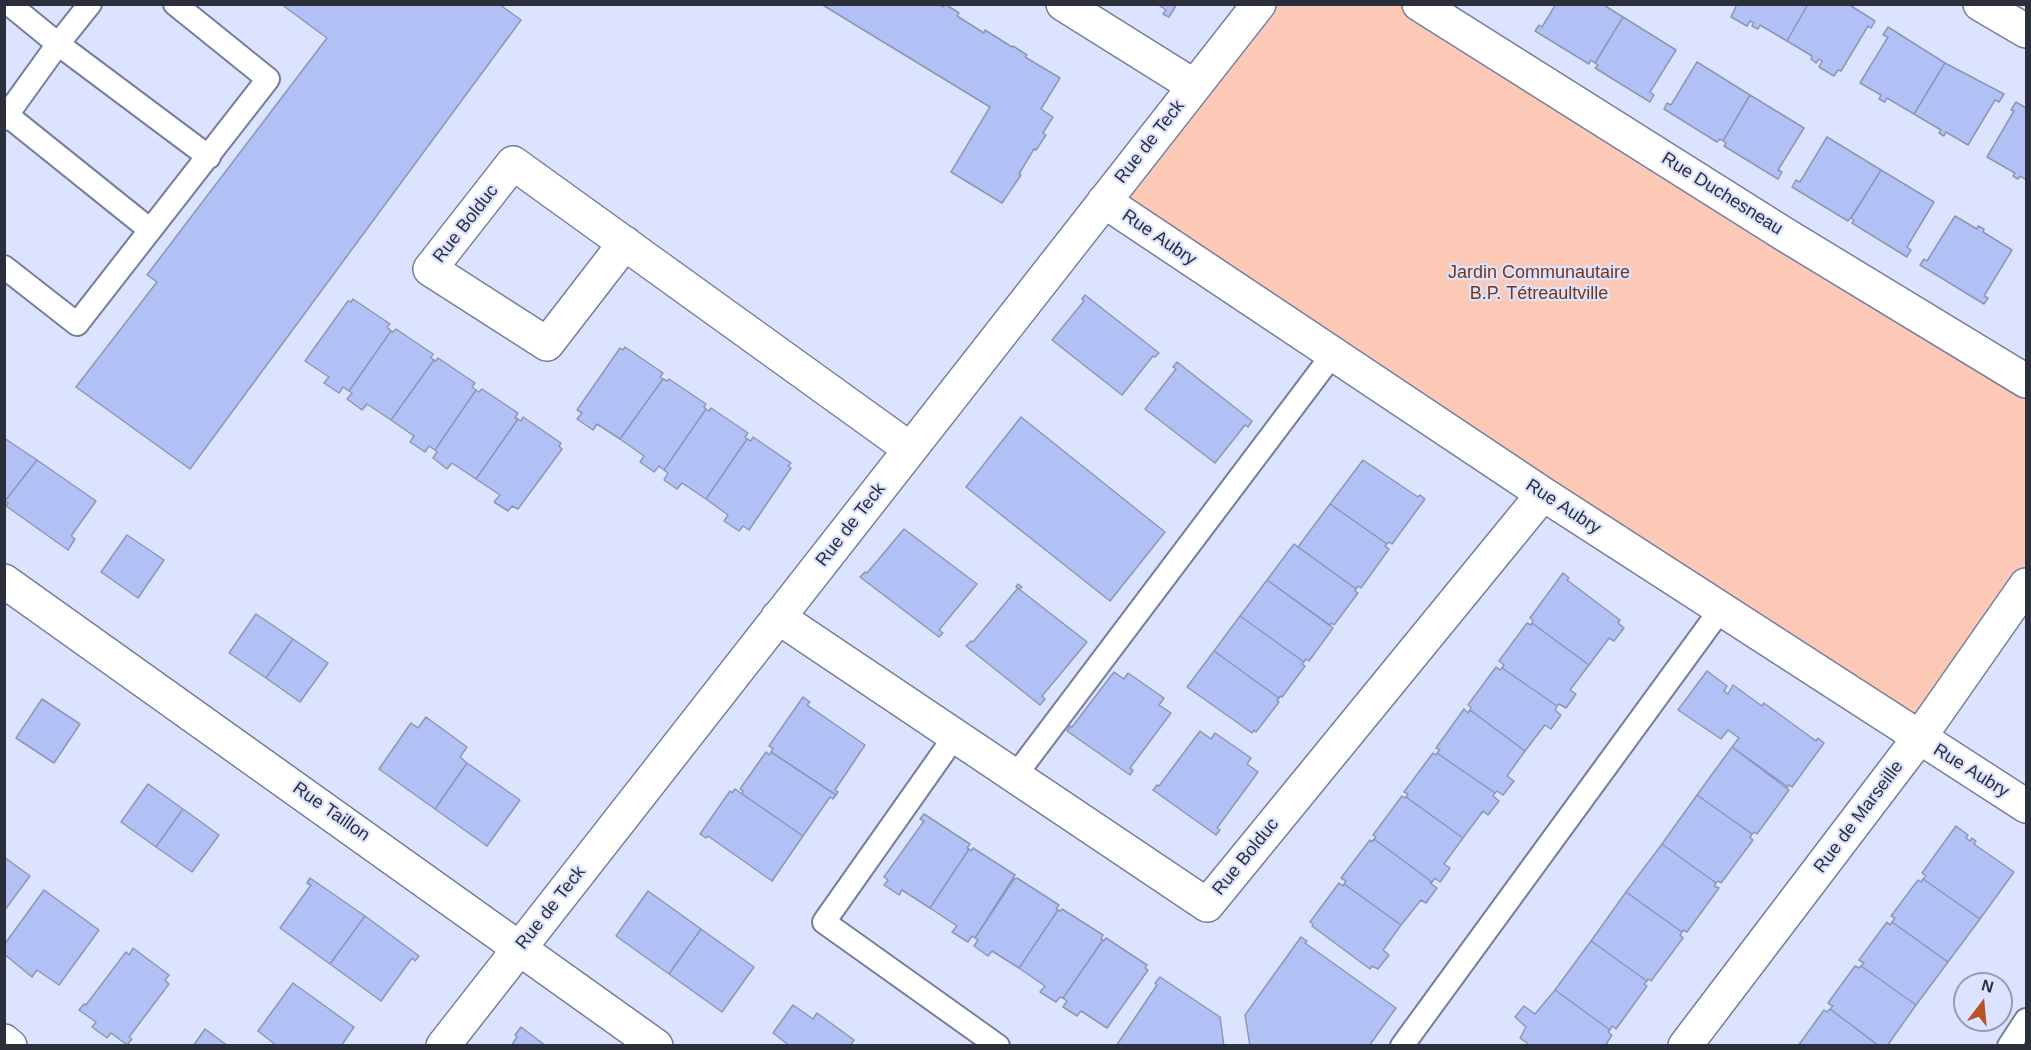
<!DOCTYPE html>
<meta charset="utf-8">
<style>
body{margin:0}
#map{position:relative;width:2031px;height:1050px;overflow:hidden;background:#dbe3ff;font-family:Arial,sans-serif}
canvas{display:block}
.frame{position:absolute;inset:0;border:6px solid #2b2f3c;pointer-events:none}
.north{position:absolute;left:1953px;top:972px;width:60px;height:60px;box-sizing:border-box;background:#dbe3ff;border:2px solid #959bb1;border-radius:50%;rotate:16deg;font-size:16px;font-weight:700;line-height:24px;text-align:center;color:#2b2f3c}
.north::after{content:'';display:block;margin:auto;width:21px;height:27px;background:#b95326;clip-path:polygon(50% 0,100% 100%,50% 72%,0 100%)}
</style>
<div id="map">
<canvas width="2031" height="1050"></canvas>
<div class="frame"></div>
<div class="north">N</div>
</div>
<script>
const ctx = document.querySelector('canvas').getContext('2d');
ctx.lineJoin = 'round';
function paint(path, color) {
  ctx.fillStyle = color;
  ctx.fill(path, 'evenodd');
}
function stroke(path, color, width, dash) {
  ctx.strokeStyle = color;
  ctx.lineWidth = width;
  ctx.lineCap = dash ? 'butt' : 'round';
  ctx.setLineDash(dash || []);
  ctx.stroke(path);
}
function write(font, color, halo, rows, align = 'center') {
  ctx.font = font + ' Arial,sans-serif';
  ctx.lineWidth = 4.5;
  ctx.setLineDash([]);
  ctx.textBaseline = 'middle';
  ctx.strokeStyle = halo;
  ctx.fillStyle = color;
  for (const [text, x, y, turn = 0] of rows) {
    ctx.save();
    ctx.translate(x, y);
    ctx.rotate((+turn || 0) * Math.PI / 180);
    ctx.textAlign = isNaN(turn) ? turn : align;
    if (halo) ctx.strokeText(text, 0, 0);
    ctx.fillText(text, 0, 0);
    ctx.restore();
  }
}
paint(new Path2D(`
 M 1259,5 L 1419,5 L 2026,381 L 2026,585 L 1919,738 L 1104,201 Z`), '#fbc9b5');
const building = new Path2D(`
 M 281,4 L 499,4 L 521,20 L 190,469 L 76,387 L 157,282 L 147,275 L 327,38 Z
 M 821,4 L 938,4 L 943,7 L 945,4 L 959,13 L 957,16 L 984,33 L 985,30 L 1012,47 L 1013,46 L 1027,55 L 1025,57 L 1060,78 L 1041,109 L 1053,117 L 1043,133 L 1046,135 L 1036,150 L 1034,149 L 1019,174 L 1021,175 L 1002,203 L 951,172 L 990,107 Z
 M 1157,4 L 1177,4 L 1169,17 L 1163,14 L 1166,10 Z
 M 1556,4 L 1602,4 L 1623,17 L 1595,63 L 1591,60 L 1589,64 L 1535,31 L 1539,25 L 1542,27 Z
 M 1737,4 L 1808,4 L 1787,41 L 1760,25 L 1758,29 L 1752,26 L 1754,23 L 1750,21 L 1747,26 L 1731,17 Z
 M 1808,4 L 1848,4 L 1875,21 L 1871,28 L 1868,26 L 1841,71 L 1838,70 L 1834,76 L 1819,67 L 1822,61 L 1819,59 L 1816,63 L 1811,59 L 1812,56 L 1787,41 Z
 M 1623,17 L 1676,50 L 1650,92 L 1654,95 L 1650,102 L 1595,68 L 1598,65 L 1595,63 Z
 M 1888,27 L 1945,63 L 1914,114 L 1887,98 L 1885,102 L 1879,99 L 1881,95 L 1860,83 L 1888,37 L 1883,35 Z
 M 1697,62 L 1750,95 L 1723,141 L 1720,139 L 1717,142 L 1664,109 L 1667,103 L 1671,105 Z
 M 1945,63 L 2004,94 L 1999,102 L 1995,100 L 1968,145 L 1946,132 L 1944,136 L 1939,133 L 1941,130 L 1914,114 Z
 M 1750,95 L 1804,128 L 1778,170 L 1782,172 L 1778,179 L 1724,146 L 1726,143 L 1723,141 Z
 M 2016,102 L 2026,108 L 2026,180 L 2020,176 L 2018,179 L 2013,176 L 2015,173 L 1987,157 L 2014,111 L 2011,110 Z
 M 1827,137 L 1881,170 L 1855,212 L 1848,221 L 1792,187 L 1796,180 L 1800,182 Z
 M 1881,170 L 1934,202 L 1907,247 L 1911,250 L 1907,257 L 1852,223 L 1854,220 L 1851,218 Z
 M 1955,216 L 1977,229 L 1978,226 L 1984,229 L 1983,232 L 2012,250 L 1984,296 L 1988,298 L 1984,304 L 1920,265 L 1924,259 L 1927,261 Z
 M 1085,295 L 1159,353 L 1155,357 L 1153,356 L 1122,395 L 1052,340 L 1084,301 L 1082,299 Z
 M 353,299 L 390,324 L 387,327 L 391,331 L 349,391 L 343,387 L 339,393 L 324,383 L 329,377 L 305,361 L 348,301 L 351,302 Z
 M 396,329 L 433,354 L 431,358 L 434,360 L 391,420 L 367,404 L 362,410 L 347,399 L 352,393 L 349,391 L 391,331 L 393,332 Z
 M 625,347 L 663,373 L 660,377 L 663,379 L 620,439 L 597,424 L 593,430 L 577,419 L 582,413 L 577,410 L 620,348 L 623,350 Z
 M 438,358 L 475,383 L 472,387 L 476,390 L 435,450 L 429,446 L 425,452 L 410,442 L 414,436 L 391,420 L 434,360 L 436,361 Z
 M 1177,362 L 1252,421 L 1248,427 L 1245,425 L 1215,463 L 1145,409 L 1176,369 L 1173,367 Z
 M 663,379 L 667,381 L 669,379 L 706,404 L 704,407 L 706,409 L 664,470 L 659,466 L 654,472 L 640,462 L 644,456 L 620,439 Z
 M 482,389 L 518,413 L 515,418 L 518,419 L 476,479 L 452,463 L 447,469 L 433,458 L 437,452 L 435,450 L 476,390 L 479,392 Z
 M 711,408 L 748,433 L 745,437 L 747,439 L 706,499 L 682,483 L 677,489 L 664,480 L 668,473 L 664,470 L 706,409 L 709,411 Z
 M 523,417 L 561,443 L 559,446 L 562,449 L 518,509 L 512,506 L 508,511 L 494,502 L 500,495 L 476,479 L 518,419 L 521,421 Z
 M 1021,417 L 1165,532 L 1110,601 L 966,487 Z
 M 753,437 L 791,463 L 788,466 L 791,468 L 749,530 L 743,526 L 739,531 L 724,521 L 728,515 L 706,499 L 747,439 L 751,441 Z
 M 4,438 L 37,460 L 5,501 L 4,501 Z
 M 37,460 L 96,501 L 71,536 L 75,539 L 68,550 L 6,506 L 8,503 L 5,501 Z
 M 1363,460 L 1418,497 L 1420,495 L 1425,499 L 1392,544 L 1389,542 L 1387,544 L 1330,504 Z
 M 1330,504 L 1387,544 L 1385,546 L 1389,549 L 1361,588 L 1358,586 L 1356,589 L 1298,547 Z
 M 904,529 L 977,584 L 939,630 L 943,633 L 939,637 L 860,577 L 865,572 L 867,573 Z
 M 127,535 L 164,560 L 138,598 L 101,572 Z
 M 1294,544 L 1356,589 L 1355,591 L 1358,593 L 1334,625 L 1331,623 L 1330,625 L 1267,580 Z
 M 1563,573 L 1569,578 L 1567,580 L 1620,620 L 1618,623 L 1624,628 L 1614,641 L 1609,638 L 1589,665 L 1532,623 L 1533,620 L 1530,618 Z
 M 1267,580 L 1333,628 L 1309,661 L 1306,659 L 1304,662 L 1240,616 Z
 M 1018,584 L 1022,587 L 1019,589 L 1087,642 L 1042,696 L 1045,699 L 1040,705 L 966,646 L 971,641 L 973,642 L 1018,588 L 1016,587 Z
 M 256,614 L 293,639 L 266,678 L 229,653 Z
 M 1240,616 L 1304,662 L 1302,664 L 1305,666 L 1282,697 L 1280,696 L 1279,698 L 1214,651 Z
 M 1527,623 L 1531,625 L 1532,623 L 1589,665 L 1570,690 L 1576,694 L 1566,708 L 1559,704 L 1557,706 L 1502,668 L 1504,665 L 1499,661 Z
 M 293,639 L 328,663 L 300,702 L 266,678 Z
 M 1214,651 L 1279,698 L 1277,701 L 1279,702 L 1256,732 L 1254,730 L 1252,733 L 1187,687 Z
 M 1496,667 L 1500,670 L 1502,668 L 1557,706 L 1555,710 L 1561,715 L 1551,729 L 1545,725 L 1525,751 L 1470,710 L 1471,707 L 1468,705 Z
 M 1707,671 L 1727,686 L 1724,691 L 1728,694 L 1733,685 L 1762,706 L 1764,703 L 1816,741 L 1818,738 L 1824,743 L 1792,787 L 1789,785 L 1788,787 L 1732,747 L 1739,738 L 1728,730 L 1721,739 L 1678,710 Z
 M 1114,672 L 1124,679 L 1128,673 L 1164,698 L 1159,705 L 1171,713 L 1130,768 L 1133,770 L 1130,775 L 1067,731 L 1070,726 L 1072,727 Z
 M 803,697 L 810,702 L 807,705 L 865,745 L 835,790 L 838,792 L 836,795 L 771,752 L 773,748 L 769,746 Z
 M 42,699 L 80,724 L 54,763 L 16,738 Z
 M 1464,709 L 1468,713 L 1470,710 L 1525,751 L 1507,776 L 1514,781 L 1503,795 L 1497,791 L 1495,793 L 1437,753 L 1440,750 L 1436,748 Z
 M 426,717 L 467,747 L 460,757 L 467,763 L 435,809 L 379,769 L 411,723 L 418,728 Z
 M 1200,731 L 1211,739 L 1215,733 L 1251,758 L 1247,764 L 1258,772 L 1217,828 L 1220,830 L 1216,835 L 1153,790 L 1157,785 L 1159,786 Z
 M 1732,747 L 1789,790 L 1757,834 L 1754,832 L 1752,834 L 1697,795 Z
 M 766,752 L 769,755 L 771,752 L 836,795 L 833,799 L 830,797 L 803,836 L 742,794 L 743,791 L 740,789 Z
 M 1433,753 L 1436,755 L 1437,753 L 1495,793 L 1493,796 L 1499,801 L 1488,815 L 1483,811 L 1463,838 L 1406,797 L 1408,794 L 1404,792 Z
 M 467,763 L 520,800 L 487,846 L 435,809 Z
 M 148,784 L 183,809 L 156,847 L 121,822 Z
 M 735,789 L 803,836 L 772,881 L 708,836 L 706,838 L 700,834 L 730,791 L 732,793 Z
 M 1697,795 L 1752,834 L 1750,837 L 1753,840 L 1721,883 L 1718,881 L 1716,883 L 1662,844 Z
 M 1402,796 L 1405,798 L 1406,797 L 1463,838 L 1444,864 L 1450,868 L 1440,882 L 1435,878 L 1432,882 L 1374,839 L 1376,837 L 1373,835 Z
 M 183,809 L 219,835 L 192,872 L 156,847 Z
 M 924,814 L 970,844 L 967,848 L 969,849 L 930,908 L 902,890 L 899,895 L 884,885 L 888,880 L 884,877 L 924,821 L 920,819 Z
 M 1956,826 L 1968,835 L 1966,838 L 1970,841 L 1972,838 L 1976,841 L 1974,844 L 2014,872 L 1980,919 L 1923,879 L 1926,876 L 1922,873 Z
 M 1374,839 L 1432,882 L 1430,883 L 1437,888 L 1426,903 L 1421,900 L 1401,925 L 1344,884 L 1346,881 L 1341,878 L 1370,840 L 1372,842 Z
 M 1662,844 L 1716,883 L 1714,886 L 1719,888 L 1687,932 L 1683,930 L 1682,932 L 1626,892 Z
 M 973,848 L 1015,875 L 975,938 L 972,936 L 968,942 L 952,932 L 957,926 L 930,908 L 969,849 L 971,851 Z
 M 4,857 L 30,876 L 4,911 Z
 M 310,878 L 365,916 L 330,964 L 280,928 L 311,885 L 307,883 Z
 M 1017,878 L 1059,905 L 1056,909 L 1058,910 L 1019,968 L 992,951 L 988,956 L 974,946 L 978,940 L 975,938 L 1014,879 Z
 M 1923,879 L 1980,919 L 1948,962 L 1892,922 L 1895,918 L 1891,916 L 1918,880 L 1921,882 Z
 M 1339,883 L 1343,886 L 1344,884 L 1401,925 L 1383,950 L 1389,955 L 1378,969 L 1372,966 L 1370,969 L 1312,926 L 1313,924 L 1310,922 Z
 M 44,890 L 99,930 L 59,985 L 37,970 L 32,977 L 4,954 L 4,945 Z
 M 648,891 L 701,929 L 669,974 L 616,936 Z
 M 1626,892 L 1682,932 L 1680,935 L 1683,938 L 1651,981 L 1648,979 L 1647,981 L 1591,941 Z
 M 1062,909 L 1103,935 L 1101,939 L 1103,940 L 1063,998 L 1060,997 L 1056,1002 L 1040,992 L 1045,986 L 1019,968 L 1058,910 L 1060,911 Z
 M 365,916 L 419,956 L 415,961 L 412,958 L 381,1001 L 330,964 Z
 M 1887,922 L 1890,925 L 1892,922 L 1948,962 L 1916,1005 L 1861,966 L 1864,963 L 1859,960 Z
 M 701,929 L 754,967 L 722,1012 L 669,974 Z
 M 1301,937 L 1307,941 L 1305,943 L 1396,1008 L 1369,1046 L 1250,1046 L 1245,1015 Z
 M 1106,938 L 1147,965 L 1145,968 L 1148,970 L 1107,1028 L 1081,1011 L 1077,1016 L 1063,1007 L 1067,1001 L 1063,998 L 1103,940 L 1104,941 Z
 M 1591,941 L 1647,981 L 1644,984 L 1647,986 L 1616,1029 L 1612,1026 L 1610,1030 L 1555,990 Z
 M 133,948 L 169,975 L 165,980 L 169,984 L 129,1037 L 132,1039 L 127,1045 L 111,1033 L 107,1038 L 92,1027 L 96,1022 L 79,1010 L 84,1004 L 86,1005 L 126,952 L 129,955 Z
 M 1855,966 L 1859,968 L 1861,966 L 1916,1005 L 1887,1046 L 1879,1046 L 1830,1009 L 1833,1006 L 1828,1003 Z
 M 1160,977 L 1220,1017 L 1224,1046 L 1116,1046 L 1157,985 L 1155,983 Z
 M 293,983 L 354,1027 L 341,1046 L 277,1046 L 258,1031 Z
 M 1555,990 L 1610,1030 L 1608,1032 L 1612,1035 L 1605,1046 L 1531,1046 L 1520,1038 L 1526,1027 L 1515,1017 L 1524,1006 L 1535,1014 Z
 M 793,1005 L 813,1019 L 817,1013 L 854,1040 L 850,1046 L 790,1046 L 773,1033 Z
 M 1830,1009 L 1870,1039 L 1879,1046 L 1798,1046 L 1824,1010 L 1827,1012 Z
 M 521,1027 L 546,1046 L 511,1046 L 517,1037 L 515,1035 Z
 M 205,1029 L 228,1046 L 193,1046 Z`);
paint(building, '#b1c1f6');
stroke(building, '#8c96b5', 1.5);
const lane = new Path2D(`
 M 9,4 L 58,44 L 209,157
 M 7,115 L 149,229
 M 4,119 L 58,44 L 90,4
 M 4,267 L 77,324 L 268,79 L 175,4
 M 955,736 L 824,922 L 998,1046
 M 1015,776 L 1333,354
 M 1402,1046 L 1721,609
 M 2009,1046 L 2026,1020`);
const street = new Path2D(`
 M 1063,4 L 1194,86
 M 1419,4 L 1784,234 L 2026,381
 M 1980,4 L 2026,31
 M 1104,201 L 1543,494 L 2026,806
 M 625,243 L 547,344 L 430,269 L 513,163 L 910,449
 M 4,581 L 656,1046
 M 778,617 L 1207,905 L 1543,494
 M 4,1041 L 10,1046
 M 443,1046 L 1259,4
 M 1685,1046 L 1919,738 L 2026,585`);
stroke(lane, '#747e9d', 26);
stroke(street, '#747e9d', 36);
stroke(lane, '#fff', 22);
stroke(street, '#fff', 33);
write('18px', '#2b2f3c', '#dbe3ff', [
 ["Rue de Teck",1150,142,-52],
 ["Rue Duchesneau",1722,194,32],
 ["Rue Bolduc",466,224,-52],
 ["Rue Aubry",1159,238,34],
 ["Rue Aubry",1563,507,33],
 ["Rue de Teck",851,525,-52],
 ["Rue Aubry",1971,771,32],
 ["Rue Taillon",331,812,35],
 ["Rue de Marseille",1859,817,-53],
 ["Rue Bolduc",1246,857,-51],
 ["Rue de Teck",551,908,-52]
]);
write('18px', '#7b3516', '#dbe3ff', [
 ["Jardin Communautaire",1539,273],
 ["B.P. Tétreaultville",1539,294]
]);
</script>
